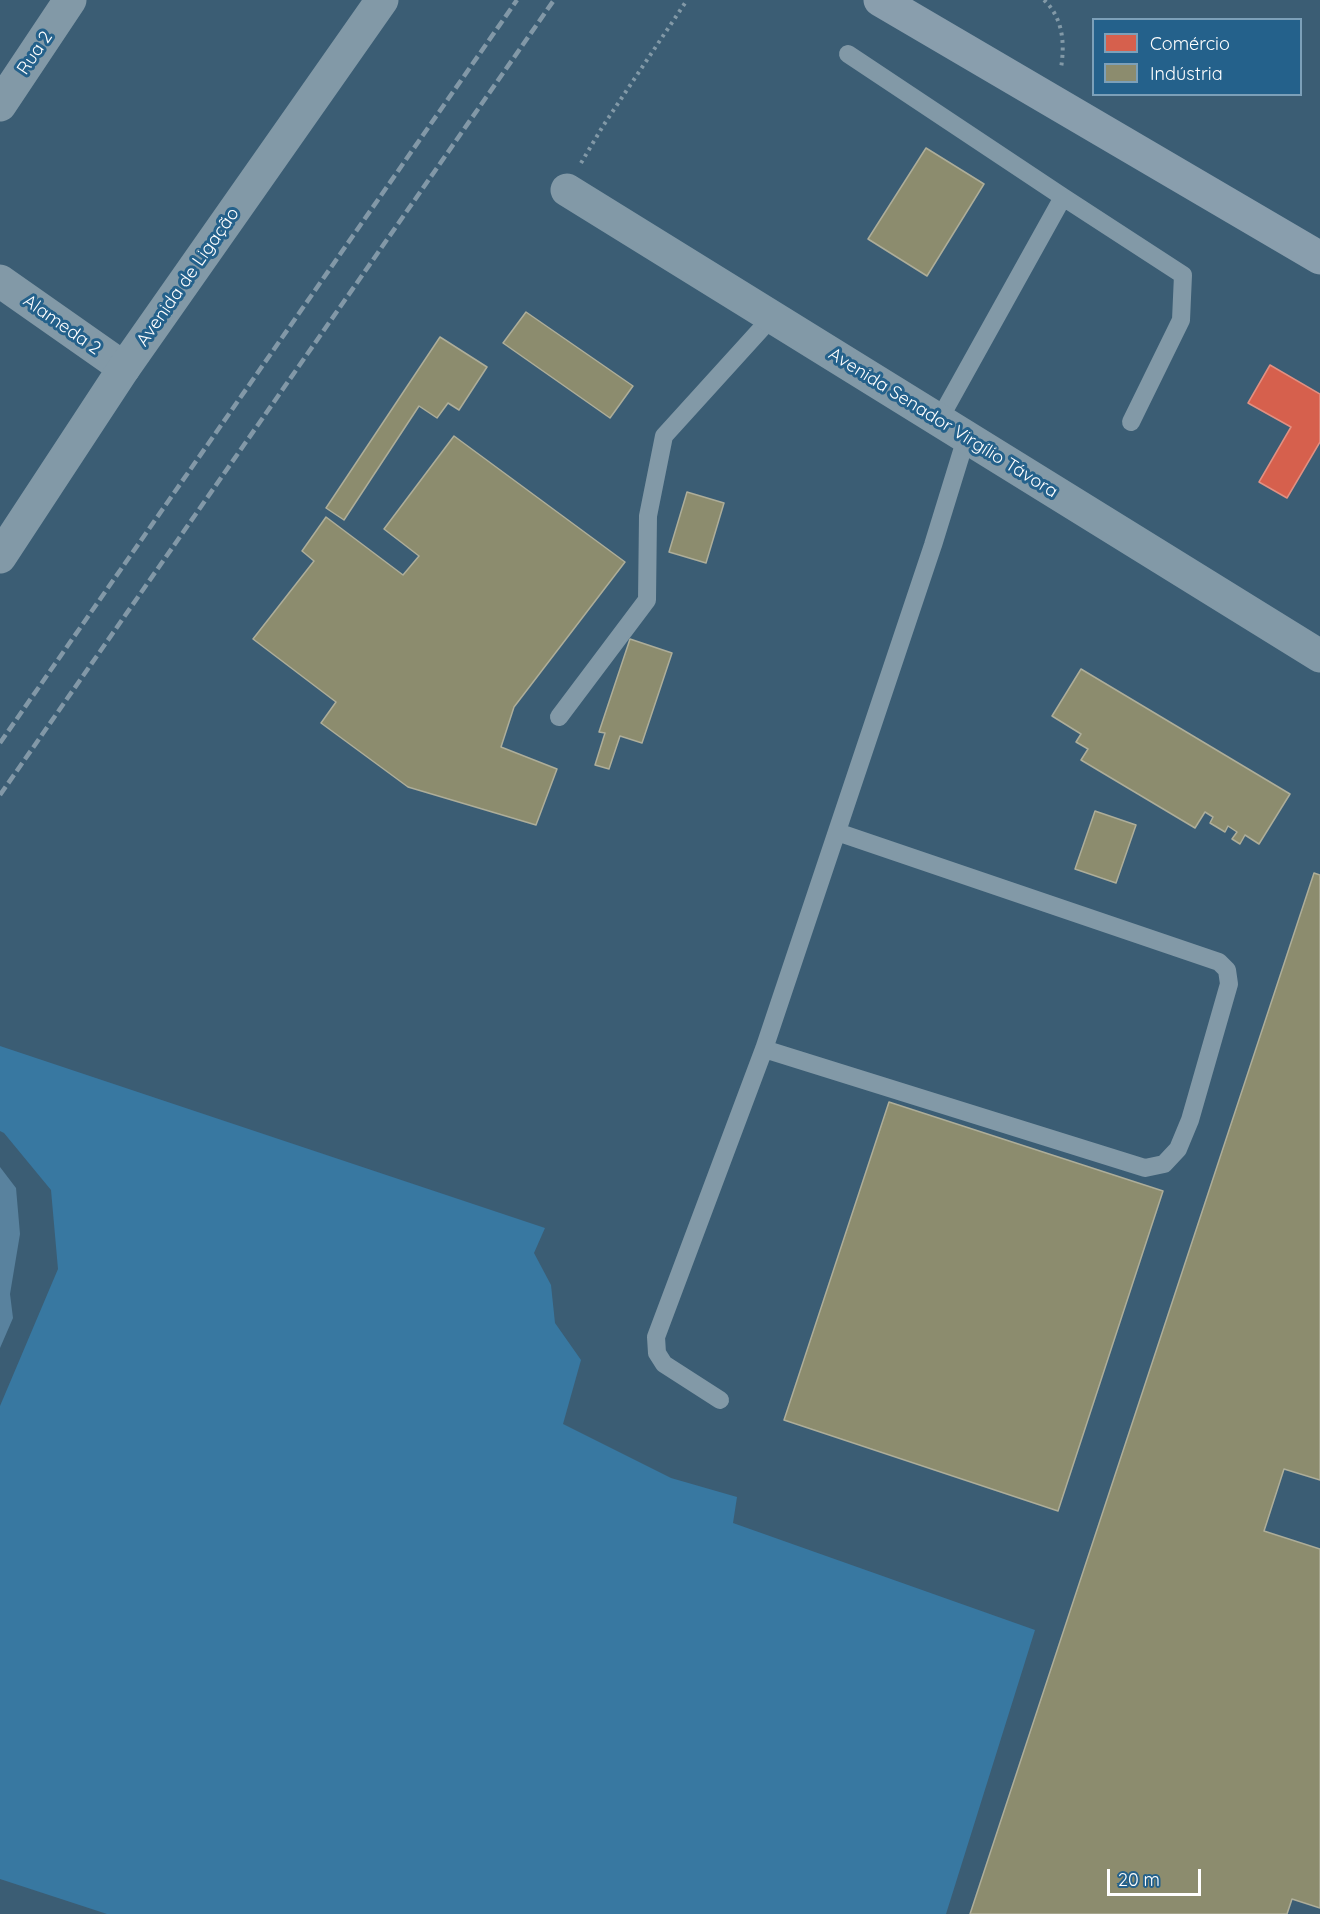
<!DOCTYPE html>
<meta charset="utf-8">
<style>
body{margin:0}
#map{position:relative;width:1320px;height:1914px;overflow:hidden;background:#3b5d74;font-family:Quicksand,sans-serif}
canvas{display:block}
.legend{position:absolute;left:1092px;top:18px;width:210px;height:78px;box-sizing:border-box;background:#24618b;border:2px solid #7ca0b9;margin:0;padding:8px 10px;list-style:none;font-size:18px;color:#fff}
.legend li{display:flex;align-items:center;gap:12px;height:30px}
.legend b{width:30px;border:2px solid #7ca0b9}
.scale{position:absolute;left:1107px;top:1869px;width:94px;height:27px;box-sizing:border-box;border:3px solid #fff;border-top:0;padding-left:8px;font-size:18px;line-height:21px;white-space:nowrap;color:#fff;-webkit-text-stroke:4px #24618b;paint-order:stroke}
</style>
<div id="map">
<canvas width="1320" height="1914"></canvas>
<ul class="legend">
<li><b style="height:16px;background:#d6604d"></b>Comércio</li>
<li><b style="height:16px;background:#8c8c6e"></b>Indústria</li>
</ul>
<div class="scale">20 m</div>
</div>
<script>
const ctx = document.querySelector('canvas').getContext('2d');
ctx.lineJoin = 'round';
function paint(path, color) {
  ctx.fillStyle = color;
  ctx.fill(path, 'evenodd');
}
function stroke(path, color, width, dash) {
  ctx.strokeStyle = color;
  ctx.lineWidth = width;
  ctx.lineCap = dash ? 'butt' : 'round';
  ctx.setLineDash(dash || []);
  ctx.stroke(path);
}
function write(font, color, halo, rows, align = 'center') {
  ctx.font = font + ' Quicksand,sans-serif';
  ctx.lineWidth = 6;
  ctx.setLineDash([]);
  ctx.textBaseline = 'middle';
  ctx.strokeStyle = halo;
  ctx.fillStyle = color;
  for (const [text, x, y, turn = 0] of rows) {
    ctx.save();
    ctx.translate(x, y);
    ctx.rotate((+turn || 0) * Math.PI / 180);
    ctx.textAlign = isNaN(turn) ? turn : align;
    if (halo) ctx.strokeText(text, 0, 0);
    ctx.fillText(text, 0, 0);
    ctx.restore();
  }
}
paint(new Path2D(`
 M 0,1046 L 545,1228 L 534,1253 L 551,1285 L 555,1323 L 581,1360 L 563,1424 L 671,1478 L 737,1497 L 733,1523 L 1035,1630 L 946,1914 L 107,1914 L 0,1879 L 0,1406 L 58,1269 L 51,1190 L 4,1133 L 0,1131 Z`), '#3878a1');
paint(new Path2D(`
 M 0,1167 L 16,1188 L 20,1234 L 10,1294 L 13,1318 L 0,1348 Z`), '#59829e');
const shops = new Path2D(`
 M 1270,365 L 1320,394 L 1320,442 L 1287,498 L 1259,482 L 1291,427 L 1248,403 Z`);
paint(shops, '#d6604d');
stroke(shops, '#e29082', 1.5);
const industry = new Path2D(`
 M 926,148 L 984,184 L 927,276 L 868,239 Z
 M 526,312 L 633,386 L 610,418 L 503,343 Z
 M 440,337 L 487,367 L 459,410 L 448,403 L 437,418 L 419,406 L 344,520 L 326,508 Z
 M 454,436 L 625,562 L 514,707 L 501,747 L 557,769 L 536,825 L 408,787 L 321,723 L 336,702 L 253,639 L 314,561 L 302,551 L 326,517 L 403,575 L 419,556 L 384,529 Z
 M 687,492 L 724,503 L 706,563 L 669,552 Z
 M 630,639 L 672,653 L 642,743 L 620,736 L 609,769 L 595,765 L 605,733 L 599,732 Z
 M 1081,669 L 1290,794 L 1259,844 L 1245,835 L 1240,844 L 1232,839 L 1237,832 L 1228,826 L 1225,832 L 1210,823 L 1213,817 L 1205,812 L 1195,828 L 1081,760 L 1088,749 L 1076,742 L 1081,734 L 1052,716 Z
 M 1095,811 L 1136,825 L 1116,883 L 1075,869 Z
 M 1314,873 L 1320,875 L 1320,1480 L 1284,1469 L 1264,1531 L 1320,1549 L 1320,1908 L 1292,1899 L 1287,1914 L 970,1914 Z
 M 889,1102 L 1163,1191 L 1058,1511 L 784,1420 Z`);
paint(industry, '#8c8c6e');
stroke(industry, '#aeae9a', 1.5);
stroke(new Path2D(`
 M 1044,0 C 1063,18 1065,43 1061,68
 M 581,163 L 603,126 L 687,0`), '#8299a7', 4, [3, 4.5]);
stroke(new Path2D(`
 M 848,54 L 1063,197 L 1183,275 L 1181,320 L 1131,422
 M 939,420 L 1063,197
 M 559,717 L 647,600 L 648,516 L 664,436 L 772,317
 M 764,1049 L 1145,1168 L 1164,1164 L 1178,1149 L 1190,1120 L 1229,984 L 1227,970 L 1219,962 L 837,832
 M 720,1400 L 664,1364 L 657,1353 L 656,1337 L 764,1049 L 933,545 L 966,438`), '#8299a7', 18);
stroke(new Path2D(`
 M 0,105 L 70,0
 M 0,281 L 124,368`), '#8299a7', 33);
stroke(new Path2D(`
 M 567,190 L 1320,656
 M 0,557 L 124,368 L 382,0`), '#8299a7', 33);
stroke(new Path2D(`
 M 880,0 L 1320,258`), '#899ead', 33);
stroke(new Path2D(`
 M 0,743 L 517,0
 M 0,795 L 554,0`), '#8298a7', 4.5, [10, 4.5]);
write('18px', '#fff', '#24618b', [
 ["Rua 2",35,53,-56],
 ["Avenida de Ligação",188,277,-55],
 ["Alameda 2",62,325,35],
 ["Avenida Senador Virgílio Távora",943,423,32]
]);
</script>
